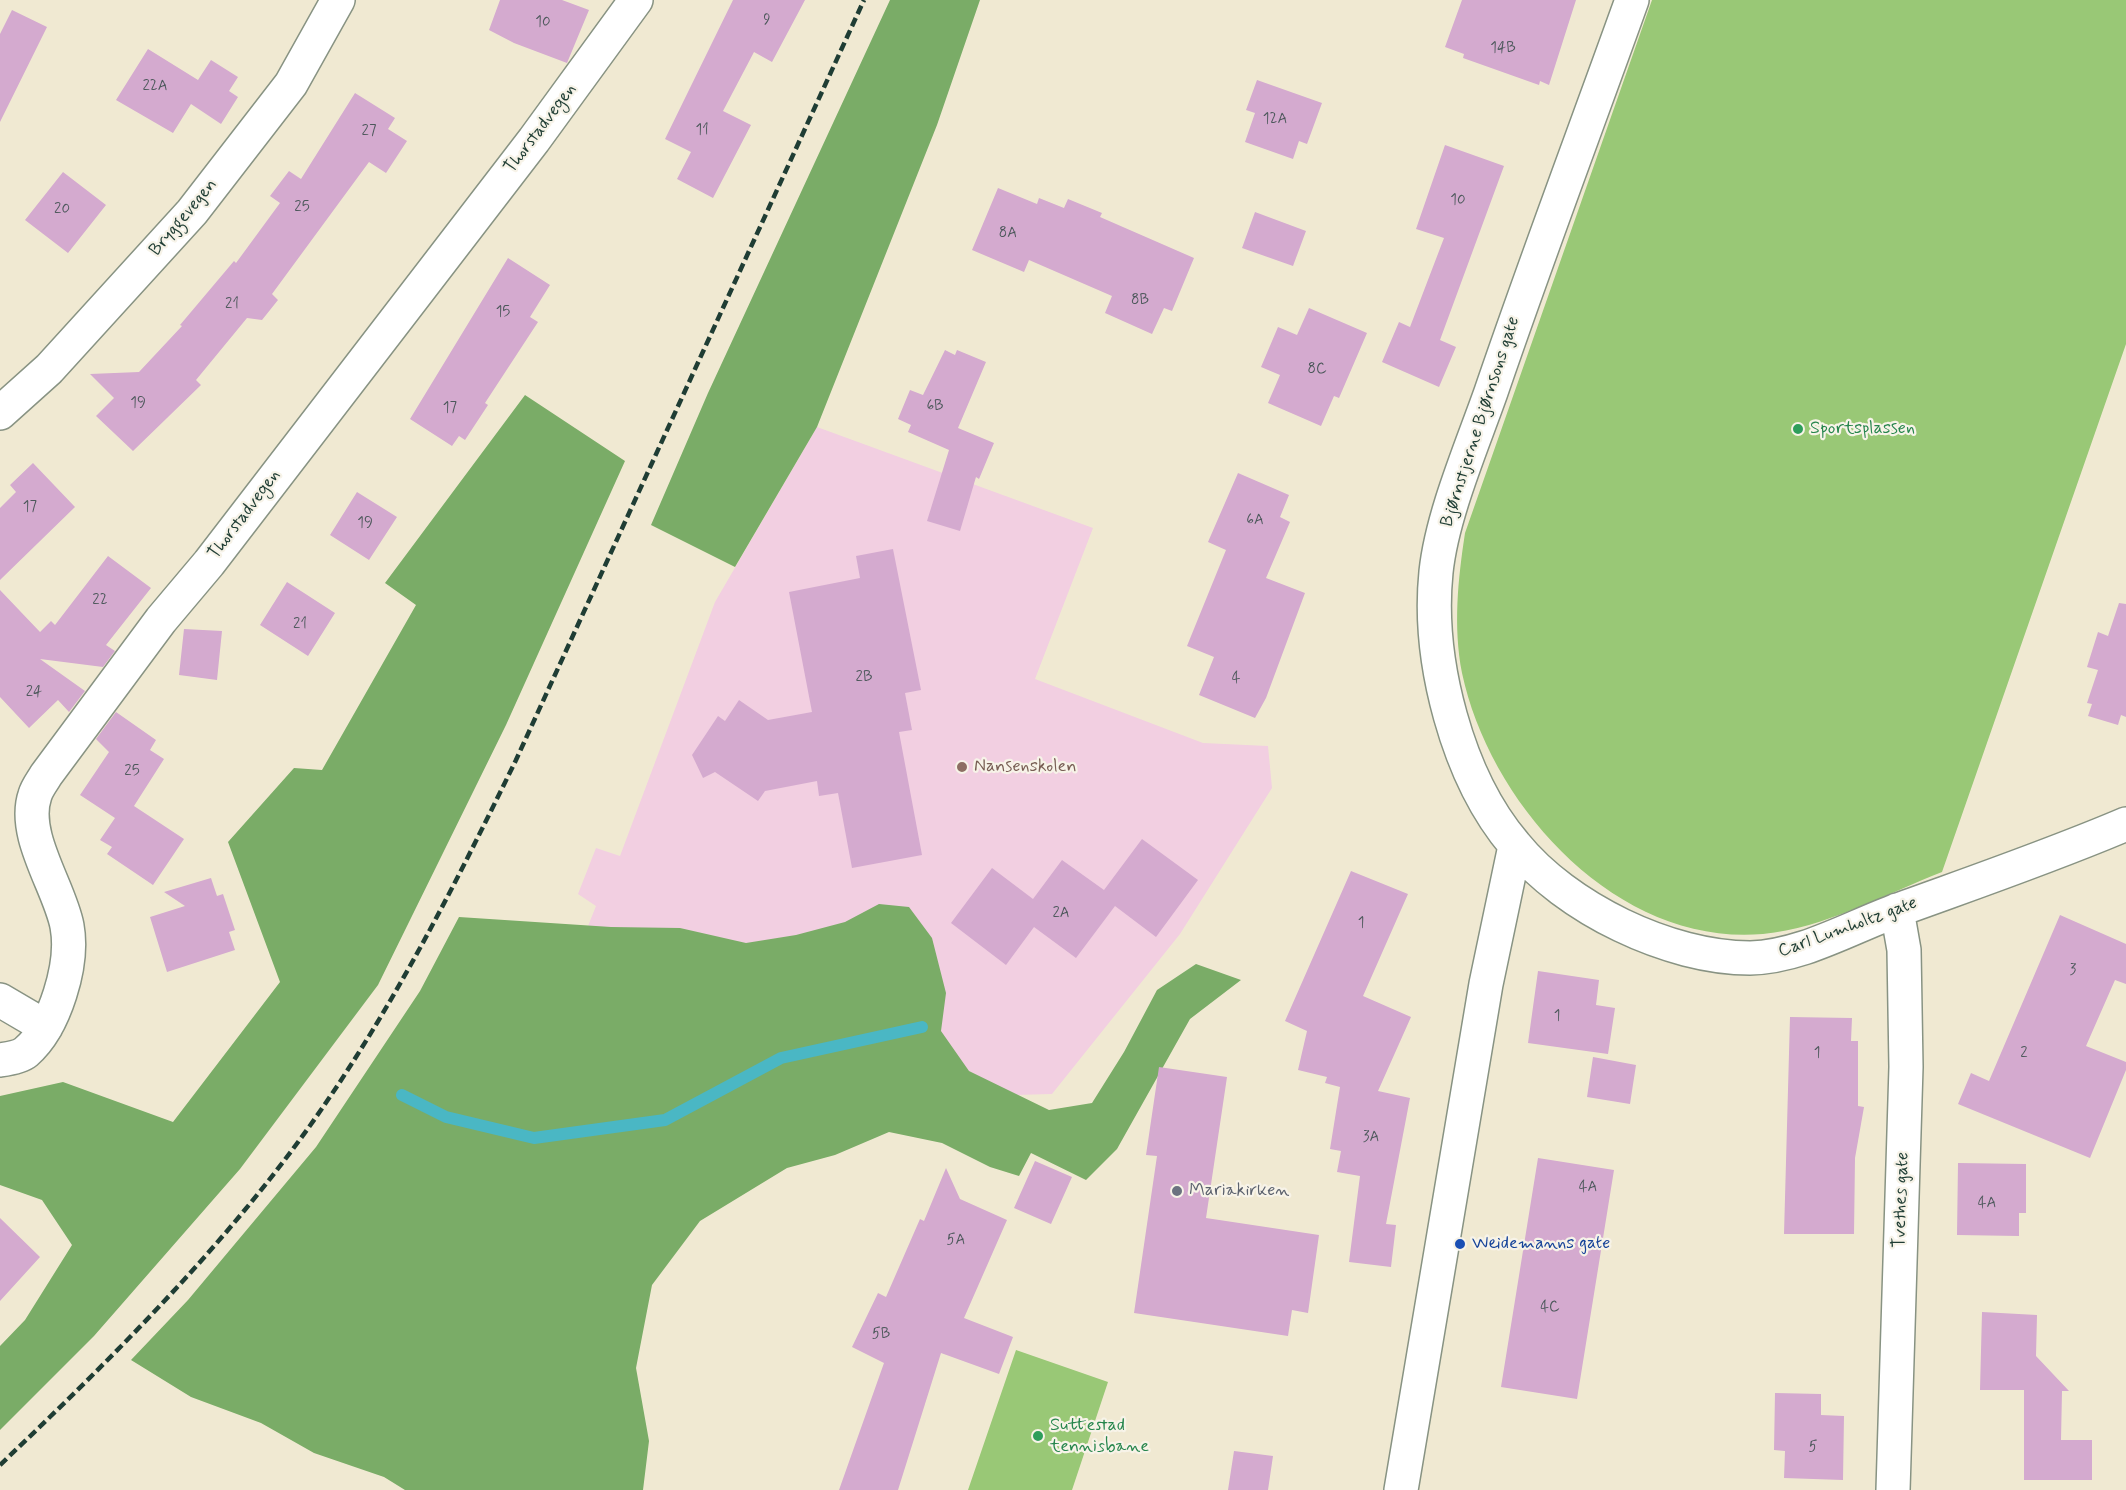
<!DOCTYPE html>
<meta charset="utf-8">
<style>
body{margin:0}
canvas{display:block;background:#f0e9d2}
</style>
<canvas width="2126" height="1490"></canvas>
<script>
const ctx = document.querySelector('canvas').getContext('2d');
ctx.lineJoin = 'round';
function paint(path, color) {
  ctx.fillStyle = color;
  ctx.fill(path, 'evenodd');
}
function stroke(path, color, width, dash) {
  ctx.strokeStyle = color;
  ctx.lineWidth = width;
  ctx.lineCap = dash ? 'butt' : 'round';
  ctx.setLineDash(dash || []);
  ctx.stroke(path);
}
function write(font, color, halo, rows, align = 'center') {
  ctx.font = font + ' Mynerve,sans-serif';
  ctx.lineWidth = 4.5;
  ctx.setLineDash([]);
  ctx.textBaseline = 'middle';
  ctx.strokeStyle = halo;
  ctx.fillStyle = color;
  for (const [text, x, y, turn = 0] of rows) {
    ctx.save();
    ctx.translate(x, y);
    ctx.rotate((+turn || 0) * Math.PI / 180);
    ctx.textAlign = isNaN(turn) ? turn : align;
    if (halo) ctx.strokeText(text, 0, 0);
    ctx.fillText(text, 0, 0);
    ctx.restore();
  }
}
paint(new Path2D(`
 M 817,427 L 1093,528 L 1035,679 L 1203,743 L 1268,746 L 1272,788 L 1180,934 L 1052,1094 L 978,1096 L 639,983 L 588,926 L 596,906 L 578,894 L 596,848 L 620,856 L 715,602 Z`), '#f2cfe1');
paint(new Path2D(`
 M 1652,0 L 2126,0 L 2126,344 L 1942,872 C 1885,894 1825,928 1763,934 C 1617,947 1490,805 1462,673 C 1453,626 1458,579 1465,533 Z
 M 1016,1350 L 1108,1382 L 1072,1490 L 968,1490 Z`), '#99c876');
paint(new Path2D(`
 M 890,0 L 980,0 L 937,125 L 817,427 L 735,567 L 651,525 L 708,393 Z
 M 525,395 L 625,461 L 506,725 L 378,985 L 240,1169 L 94,1336 L 0,1430 L 0,1346 L 25,1320 L 72,1245 L 42,1200 L 0,1185 L 0,1096 L 63,1082 L 173,1122 L 280,982 L 228,842 L 294,768 L 322,770 L 416,605 L 385,583 Z
 M 879,904 L 909,907 L 932,938 L 946,993 L 941,1031 L 969,1071 L 1049,1110 L 1092,1103 L 1124,1052 L 1157,990 L 1196,964 L 1241,980 L 1190,1019 L 1117,1149 L 1086,1180 L 1031,1153 L 1019,1176 L 990,1167 L 942,1143 L 889,1132 L 835,1155 L 787,1168 L 700,1221 L 652,1285 L 636,1368 L 649,1441 L 643,1490 L 405,1490 L 384,1477 L 314,1453 L 261,1423 L 191,1397 L 131,1360 L 188,1300 L 316,1147 L 420,991 L 459,917 L 611,927 L 680,928 L 746,943 L 796,935 L 845,922 Z`), '#7aac67');
stroke(new Path2D(`
 M 402,1095 L 446,1117 L 534,1138 L 665,1120 L 781,1058 L 922,1027`), '#4ab7c4', 12);
paint(new Path2D(`
 M 500,0 L 562,0 L 589,10 L 567,63 L 514,43 L 489,30 Z
 M 733,0 L 805,0 L 772,62 L 754,52 L 723,111 L 751,125 L 713,198 L 677,179 L 691,152 L 665,139 Z
 M 1462,0 L 1576,0 L 1549,85 L 1540,81 L 1539,85 L 1463,58 L 1464,54 L 1445,47 Z
 M 12,10 L 47,27 L 0,122 L 0,34 Z
 M 148,49 L 198,80 L 211,60 L 238,77 L 229,91 L 238,97 L 221,124 L 191,104 L 173,133 L 116,100 Z
 M 1257,80 L 1322,103 L 1307,144 L 1299,141 L 1293,159 L 1245,142 L 1255,113 L 1246,110 Z
 M 355,93 L 395,118 L 388,129 L 407,141 L 386,173 L 369,162 L 272,294 L 278,300 L 262,320 L 247,318 L 196,380 L 201,385 L 133,451 L 96,416 L 114,398 L 90,374 L 139,372 L 182,326 L 180,325 L 234,261 L 236,263 L 280,203 L 270,196 L 289,171 L 301,179 Z
 M 1445,145 L 1504,166 L 1440,340 L 1456,347 L 1439,387 L 1382,362 L 1399,322 L 1410,327 L 1444,238 L 1416,229 Z
 M 63,172 L 106,205 L 68,253 L 25,220 Z
 M 998,188 L 1037,204 L 1039,198 L 1064,208 L 1068,199 L 1102,213 L 1100,217 L 1194,258 L 1172,311 L 1164,308 L 1152,334 L 1105,313 L 1112,296 L 1029,260 L 1024,272 L 972,250 Z
 M 1255,212 L 1306,231 L 1293,266 L 1242,248 Z
 M 508,258 L 550,285 L 530,317 L 538,322 L 485,403 L 488,405 L 465,440 L 459,436 L 452,446 L 410,419 Z
 M 1309,308 L 1367,333 L 1339,398 L 1334,396 L 1321,426 L 1268,403 L 1280,375 L 1261,367 L 1278,327 L 1297,335 Z
 M 945,350 L 955,355 L 957,350 L 986,362 L 958,428 L 994,443 L 979,479 L 976,477 L 960,531 L 927,521 L 949,450 L 908,432 L 911,425 L 898,419 L 910,390 L 923,395 Z
 M 33,463 L 75,507 L 0,580 L 0,508 L 16,492 L 10,485 Z
 M 1238,473 L 1289,495 L 1280,517 L 1290,522 L 1266,578 L 1305,593 L 1266,698 L 1255,718 L 1199,695 L 1214,657 L 1187,646 L 1226,550 L 1208,542 Z
 M 357,492 L 397,517 L 369,560 L 330,535 Z
 M 893,549 L 921,690 L 905,693 L 912,730 L 899,732 L 922,855 L 852,868 L 838,793 L 819,796 L 817,781 L 765,791 L 758,801 L 715,772 L 703,778 L 692,755 L 718,716 L 725,721 L 739,700 L 768,720 L 812,712 L 789,592 L 860,578 L 856,556 Z
 M 108,556 L 151,588 L 106,645 L 115,651 L 103,667 L 40,659 L 85,691 L 69,712 L 58,700 L 29,728 L 0,697 L 0,590 L 40,632 L 51,621 L 55,625 Z
 M 287,582 L 335,613 L 308,656 L 260,625 Z
 M 2119,603 L 2126,604 L 2126,717 L 2121,715 L 2118,725 L 2088,716 L 2092,704 L 2087,703 L 2098,670 L 2087,667 L 2098,632 L 2108,636 Z
 M 184,629 L 222,631 L 217,680 L 179,675 Z
 M 116,712 L 156,740 L 150,750 L 164,759 L 134,806 L 184,839 L 153,885 L 107,854 L 112,847 L 100,840 L 115,818 L 80,795 L 109,752 L 96,739 Z
 M 1142,839 L 1198,880 L 1156,937 L 1115,906 L 1076,958 L 1034,927 L 1006,965 L 951,923 L 992,868 L 1033,899 L 1062,860 L 1104,890 Z
 M 1351,871 L 1408,894 L 1363,996 L 1411,1017 L 1378,1091 L 1410,1098 L 1386,1224 L 1396,1225 L 1391,1267 L 1349,1262 L 1360,1176 L 1337,1172 L 1341,1151 L 1330,1149 L 1340,1087 L 1325,1083 L 1327,1077 L 1298,1070 L 1307,1031 L 1285,1021 Z
 M 211,878 L 217,896 L 223,894 L 235,930 L 229,932 L 235,950 L 167,972 L 150,917 L 185,906 L 164,892 Z
 M 2060,915 L 2126,944 L 2126,984 L 2115,980 L 2086,1046 L 2126,1062 L 2126,1070 L 2090,1158 L 1958,1104 L 1971,1073 L 1989,1081 Z
 M 1538,971 L 1599,980 L 1596,1005 L 1615,1008 L 1608,1054 L 1528,1043 Z
 M 1790,1017 L 1852,1018 L 1851,1041 L 1858,1041 L 1858,1106 L 1864,1107 L 1855,1158 L 1854,1234 L 1784,1234 Z
 M 1593,1057 L 1636,1065 L 1630,1104 L 1587,1097 Z
 M 1159,1067 L 1227,1077 L 1206,1218 L 1319,1235 L 1308,1313 L 1292,1310 L 1288,1336 L 1134,1313 L 1157,1156 L 1146,1155 Z
 M 1538,1158 L 1614,1170 L 1577,1399 L 1501,1387 Z
 M 1035,1161 L 1072,1177 L 1051,1224 L 1014,1208 Z
 M 1958,1163 L 2026,1164 L 2026,1213 L 2019,1213 L 2019,1236 L 1957,1235 Z
 M 946,1168 L 960,1199 L 1007,1220 L 964,1318 L 1013,1337 L 999,1374 L 941,1353 L 898,1490 L 839,1490 L 884,1363 L 852,1347 L 878,1293 L 886,1297 L 920,1219 L 924,1221 Z
 M 0,1218 L 40,1257 L 0,1301 Z
 M 1982,1312 L 2037,1315 L 2036,1356 L 2069,1391 L 2062,1391 L 2061,1440 L 2092,1440 L 2092,1480 L 2024,1480 L 2024,1390 L 1980,1390 Z
 M 1775,1393 L 1821,1394 L 1821,1415 L 1844,1416 L 1843,1480 L 1784,1478 L 1785,1451 L 1774,1450 Z
 M 1234,1451 L 1273,1456 L 1268,1490 L 1228,1490 Z`), '#d4aacf');
const street = new Path2D(`
 M 1632,0 C 1585,131 1536,260 1491,392 C 1472,446 1442,515 1436,572 C 1427,660 1457,777 1515,845 C 1566,908 1669,958 1750,958 C 1801,957 1851,927 1898,910 C 1975,882 2051,856 2126,824
 M 0,413 L 49,369 L 192,212 L 291,84 L 338,0
 M 0,1000 L 46,1027
 M 0,1060 C 7,1059 20,1057 26,1052 C 55,1027 74,964 67,926 C 60,888 21,835 35,795 C 37,788 42,782 46,775 L 161,620 L 209,563 L 534,140 L 636,0
 M 1401,1490 L 1486,984 L 1515,846
 M 1893,1490 L 1906,1067 L 1904,950 L 1897,910`);
stroke(street, '#889383', 36);
stroke(street, '#fff', 33);
stroke(new Path2D(`
 M 0,1465 C 110,1360 220,1251 309,1127 C 391,1012 454,887 516,760 L 864,0`), '#1f3d34', 4.5, [9, 4.5]);
for (const [x, y, r, color] of [
 [1798,429,6,"#2e9e5b"],
 [962,767,6,"#8d6e63"],
 [1177,1191,6,"#6b7280"],
 [1460,1244,6,"#1a4fb4"],
 [1038,1436,6,"#2e9e5b"]
]) {
  const dot = new Path2D();
  dot.arc(x, y, r, 0, 2 * Math.PI);
  ctx.fillStyle = color;
  ctx.fill(dot);
  stroke(dot, '#f7f3e8', 2);
}
write('15px', '#4c585b', null, [
 ["9",767,21],
 ["10",543,23],
 ["14B",1503,49],
 ["22A",155,87],
 ["12A",1275,120],
 ["11",702,131],
 ["27",369,132],
 ["10",1458,201],
 ["25",302,208],
 ["20",62,210],
 ["8A",1008,234],
 ["8B",1140,301],
 ["21",232,305],
 ["15",503,313],
 ["8C",1317,370],
 ["19",138,404],
 ["6B",935,407],
 ["17",450,409],
 ["17",30,508],
 ["6A",1255,521],
 ["19",365,524],
 ["22",100,601],
 ["21",300,625],
 ["2B",864,678],
 ["4",1236,679],
 ["24",34,693],
 ["25",132,772],
 ["2A",1061,914],
 ["1",1361,924],
 ["3",2073,971],
 ["1",1557,1017],
 ["1",1817,1054],
 ["2",2024,1054],
 ["3A",1371,1138],
 ["4A",1588,1188],
 ["4A",1987,1204],
 ["5A",956,1241],
 ["4C",1550,1308],
 ["5B",881,1335],
 ["5",1813,1448]
]);
write('18px', '#1f3d34', '#f7f3e8', [
 ["Thorstadvegen",541,129,-53],
 ["Bryggevegen",184,218,-50],
 ["Bjørnstjerne Bjørnsons gate",1481,422,-72],
 ["Thorstadvegen",245,515,-53],
 ["Carl Lumholtz gate",1848,928,-20],
 ["Tvethes gate",1902,1200,-88]
]);
write('18px', '#27864d', '#f7f3e8', [
 ["Sportsplassen",1810,429],
 ["Suttestad",1050,1426],
 ["tennisbane",1050,1447]
], 'left');
write('18px', '#785e54', '#f7f3e8', [
 ["Nansenskolen",974,767]
], 'left');
write('18px', '#5b616d', '#f7f3e8', [
 ["Mariakirken",1189,1191]
], 'left');
write('18px', '#164399', '#f7f3e8', [
 ["Weidemanns gate",1472,1244]
], 'left');
</script>
